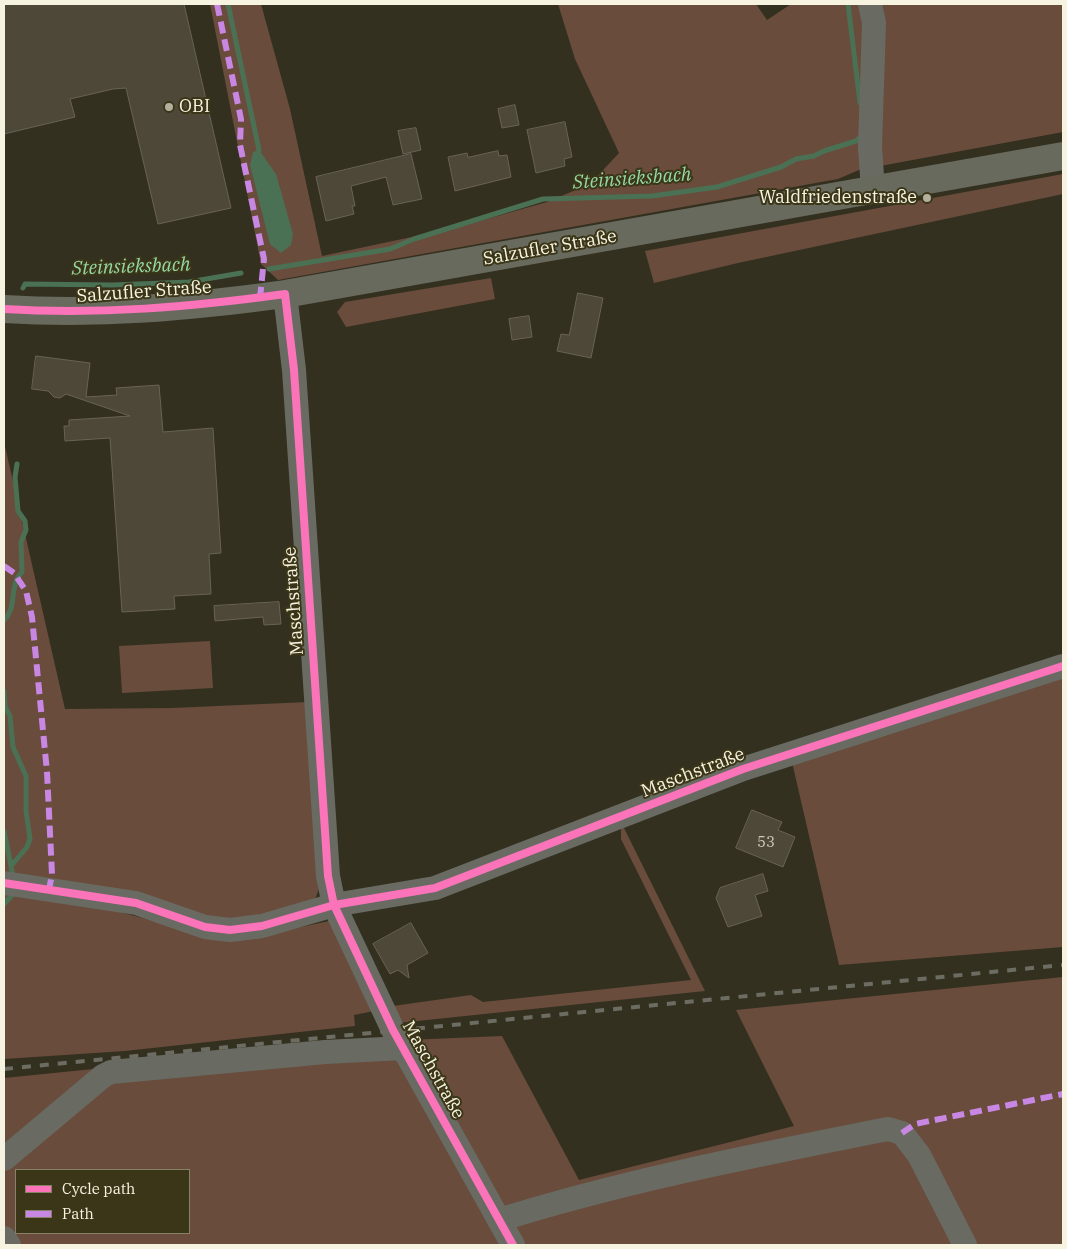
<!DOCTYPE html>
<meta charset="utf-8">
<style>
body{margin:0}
#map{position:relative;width:1067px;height:1249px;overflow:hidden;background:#33301f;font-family:"IBM Plex Serif",serif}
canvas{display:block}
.frame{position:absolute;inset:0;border:5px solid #f6f3e1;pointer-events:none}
.legend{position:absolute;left:15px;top:1169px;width:175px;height:65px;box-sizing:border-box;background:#3b3617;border:1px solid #868268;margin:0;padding:6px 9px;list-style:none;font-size:15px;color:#f6f3e1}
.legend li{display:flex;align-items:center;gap:10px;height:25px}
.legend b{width:25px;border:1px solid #868268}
</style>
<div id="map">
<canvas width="1067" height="1249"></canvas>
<div class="frame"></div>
<ul class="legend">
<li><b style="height:6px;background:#fb73b8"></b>Cycle path</li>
<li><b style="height:6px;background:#c787e3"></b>Path</li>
</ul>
</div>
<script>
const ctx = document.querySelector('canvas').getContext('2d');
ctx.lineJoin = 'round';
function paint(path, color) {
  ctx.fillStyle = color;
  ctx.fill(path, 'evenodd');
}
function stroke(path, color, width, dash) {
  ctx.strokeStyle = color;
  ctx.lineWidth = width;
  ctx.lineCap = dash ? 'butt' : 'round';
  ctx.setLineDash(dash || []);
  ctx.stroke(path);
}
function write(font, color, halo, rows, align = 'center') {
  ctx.font = font + ' "IBM Plex Serif",serif';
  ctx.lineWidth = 4;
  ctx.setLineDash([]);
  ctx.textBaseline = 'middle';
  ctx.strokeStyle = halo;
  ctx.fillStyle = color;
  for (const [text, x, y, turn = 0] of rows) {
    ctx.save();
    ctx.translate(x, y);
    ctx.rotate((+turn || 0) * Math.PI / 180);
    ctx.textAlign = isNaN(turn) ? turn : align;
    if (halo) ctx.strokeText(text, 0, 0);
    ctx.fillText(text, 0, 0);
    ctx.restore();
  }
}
paint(new Path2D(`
 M 210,4 L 261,4 L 290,109 L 322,256 L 459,227 L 547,202 L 590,184 L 619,153 L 575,59 L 558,4 L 756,4 L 767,20 L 791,4 L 1063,4 L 1063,132 L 859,170 L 838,179 L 278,280 L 261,264 Z
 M 1063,174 L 1063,194 L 738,263 L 654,283 L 645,251 Z
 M 491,278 L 495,299 L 346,327 L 337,312 L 345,302 Z
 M 4,442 L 65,709 L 172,708 L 308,702 L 322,880 L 316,897 L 299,911 L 251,922 L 91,904 L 230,942 L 334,920 L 379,1010 L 354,1015 L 355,1026 L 125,1051 L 4,1059 Z
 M 210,641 L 213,688 L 122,693 L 119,646 Z
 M 1063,674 L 1063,947 L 839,965 L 791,758 Z
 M 621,822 L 705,991 L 398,1023 L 393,1006 L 471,995 L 483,1002 L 691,980 L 621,839 Z
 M 1063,977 L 1063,1245 L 4,1245 L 4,1078 L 391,1039 L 407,1040 L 502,1036 L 579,1180 L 794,1126 L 736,1010 ZM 16,1170 L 189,1170 L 189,1233 L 16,1233 Z`), '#694c3c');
paint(new Path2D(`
 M 259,150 L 276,174 L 293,234 L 291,245 L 281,253 L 270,244 L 250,165 L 253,152 Z`), '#4b7154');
stroke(new Path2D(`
 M 228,4 L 259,150
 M 848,4 L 860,103
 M 269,269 L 390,249 L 414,239 L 543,199 L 652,196 L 717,187 L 781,167 L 796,159 L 814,156 L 824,151 L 856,141 L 862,136
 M 23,288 L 25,284 L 113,285 L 189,282 L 241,273
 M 4,620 C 18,608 8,586 22,572 L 21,542 L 26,530 L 25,521 L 18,511 L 15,477 L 17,464
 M 4,691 L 5,706 L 10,716 L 13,747 L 26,776 L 26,811 L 30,839 L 27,847 L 11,866 L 13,877
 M 4,831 L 11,866
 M 4,904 L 14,893`), '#4b7154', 5);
const building = new Path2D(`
 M 4,4 L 184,4 L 231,208 L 158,224 L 126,88 L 113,89 L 70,99 L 75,117 L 4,134 Z
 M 515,105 L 519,125 L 502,128 L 498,109 Z
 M 565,122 L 572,157 L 564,159 L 565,166 L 536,173 L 527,130 Z
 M 416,128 L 421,150 L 403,154 L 398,131 Z
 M 498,151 L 499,156 L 507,155 L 511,177 L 455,191 L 448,157 L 467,153 L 468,157 Z
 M 411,154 L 422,199 L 393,205 L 386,177 L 351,186 L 355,206 L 352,206 L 354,214 L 326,221 L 316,177 Z
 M 578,293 L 603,298 L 591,358 L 557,351 L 561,334 L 569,335 Z
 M 529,316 L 532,337 L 512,340 L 509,319 Z
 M 36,356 L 90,363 L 86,397 L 117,395 L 116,388 L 159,385 L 163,432 L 213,428 L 221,553 L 209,554 L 211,594 L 174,596 L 175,609 L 122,612 L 110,438 L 65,441 L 64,426 L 69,426 L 69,420 L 130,416 L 66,394 L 60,398 L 54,397 L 48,391 L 32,389 Z
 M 279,602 L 281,624 L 264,625 L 263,617 L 215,621 L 214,606 Z
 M 752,810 L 782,822 L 778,830 L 795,837 L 783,867 L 736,848 Z
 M 763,874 L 768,891 L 755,895 L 762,916 L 728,927 L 716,898 L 720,888 Z
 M 411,923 L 428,953 L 407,965 L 409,978 L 398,970 L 390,974 L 373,944 Z`);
paint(building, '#4e4839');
stroke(building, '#686356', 1);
stroke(new Path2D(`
 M 870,4 L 874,23 L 870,147 L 873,190
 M 285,294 L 294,370 L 328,876 L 334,905 L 393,1030 L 513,1245
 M 4,883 L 136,903 L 205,927 L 230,930 L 262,926 L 334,905 L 435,888 L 743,769 L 1063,666
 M 4,1159 L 103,1076 L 111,1072 L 325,1052 L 403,1048
 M 499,1220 C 627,1180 758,1155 888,1129 L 902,1133 L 919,1155 L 965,1245
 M 4,1238 L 9,1245`), '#696b62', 24);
stroke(new Path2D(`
 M 4,309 C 99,315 191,307 285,294 L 1063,156`), '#696a5e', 28);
stroke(new Path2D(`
 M 4,1069 L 1063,965`), '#6c6c62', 4, [9, 9]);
stroke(new Path2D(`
 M 217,4 L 241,119 L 240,145 L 264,259 L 260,298
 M 4,566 L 14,573 L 26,591 L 32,617 L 47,772 L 52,874 L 49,890
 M 902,1133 L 915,1124 L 1063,1094`), '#c787e3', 6, [12, 6]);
stroke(new Path2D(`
 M 4,309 C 99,315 191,307 285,294 L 294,370 L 328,876 L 334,905 L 393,1030 L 513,1245
 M 4,883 L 136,903 L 205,927 L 230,930 L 262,926 L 334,905 L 435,888 L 743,769 L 1063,666`), '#fb73b8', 8);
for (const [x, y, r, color] of [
 [169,107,5,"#b2af9d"],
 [927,198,5,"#b2af9d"]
]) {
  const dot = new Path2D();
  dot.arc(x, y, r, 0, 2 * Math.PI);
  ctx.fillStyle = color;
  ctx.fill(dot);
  stroke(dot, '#3b3617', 2);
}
write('15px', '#ccc8b7', null, [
 ["53",766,843]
]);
write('18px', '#f6f3e1', '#3b3617', [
 ["OBI",179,107],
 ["Waldfriedenstraße",917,198,"right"]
], 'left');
write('18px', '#f6f3e1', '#3b3617', [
 ["Salzufler Straße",550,248,-10],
 ["Salzufler Straße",144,292,-4],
 ["Maschstraße",294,601,-94],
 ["Maschstraße",693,773,-21],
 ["Maschstraße",433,1070,61]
]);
write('italic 19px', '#94d7a8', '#3b3617', [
 ["Steinsieksbach",632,179,-4],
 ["Steinsieksbach",131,267,-2]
]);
</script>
